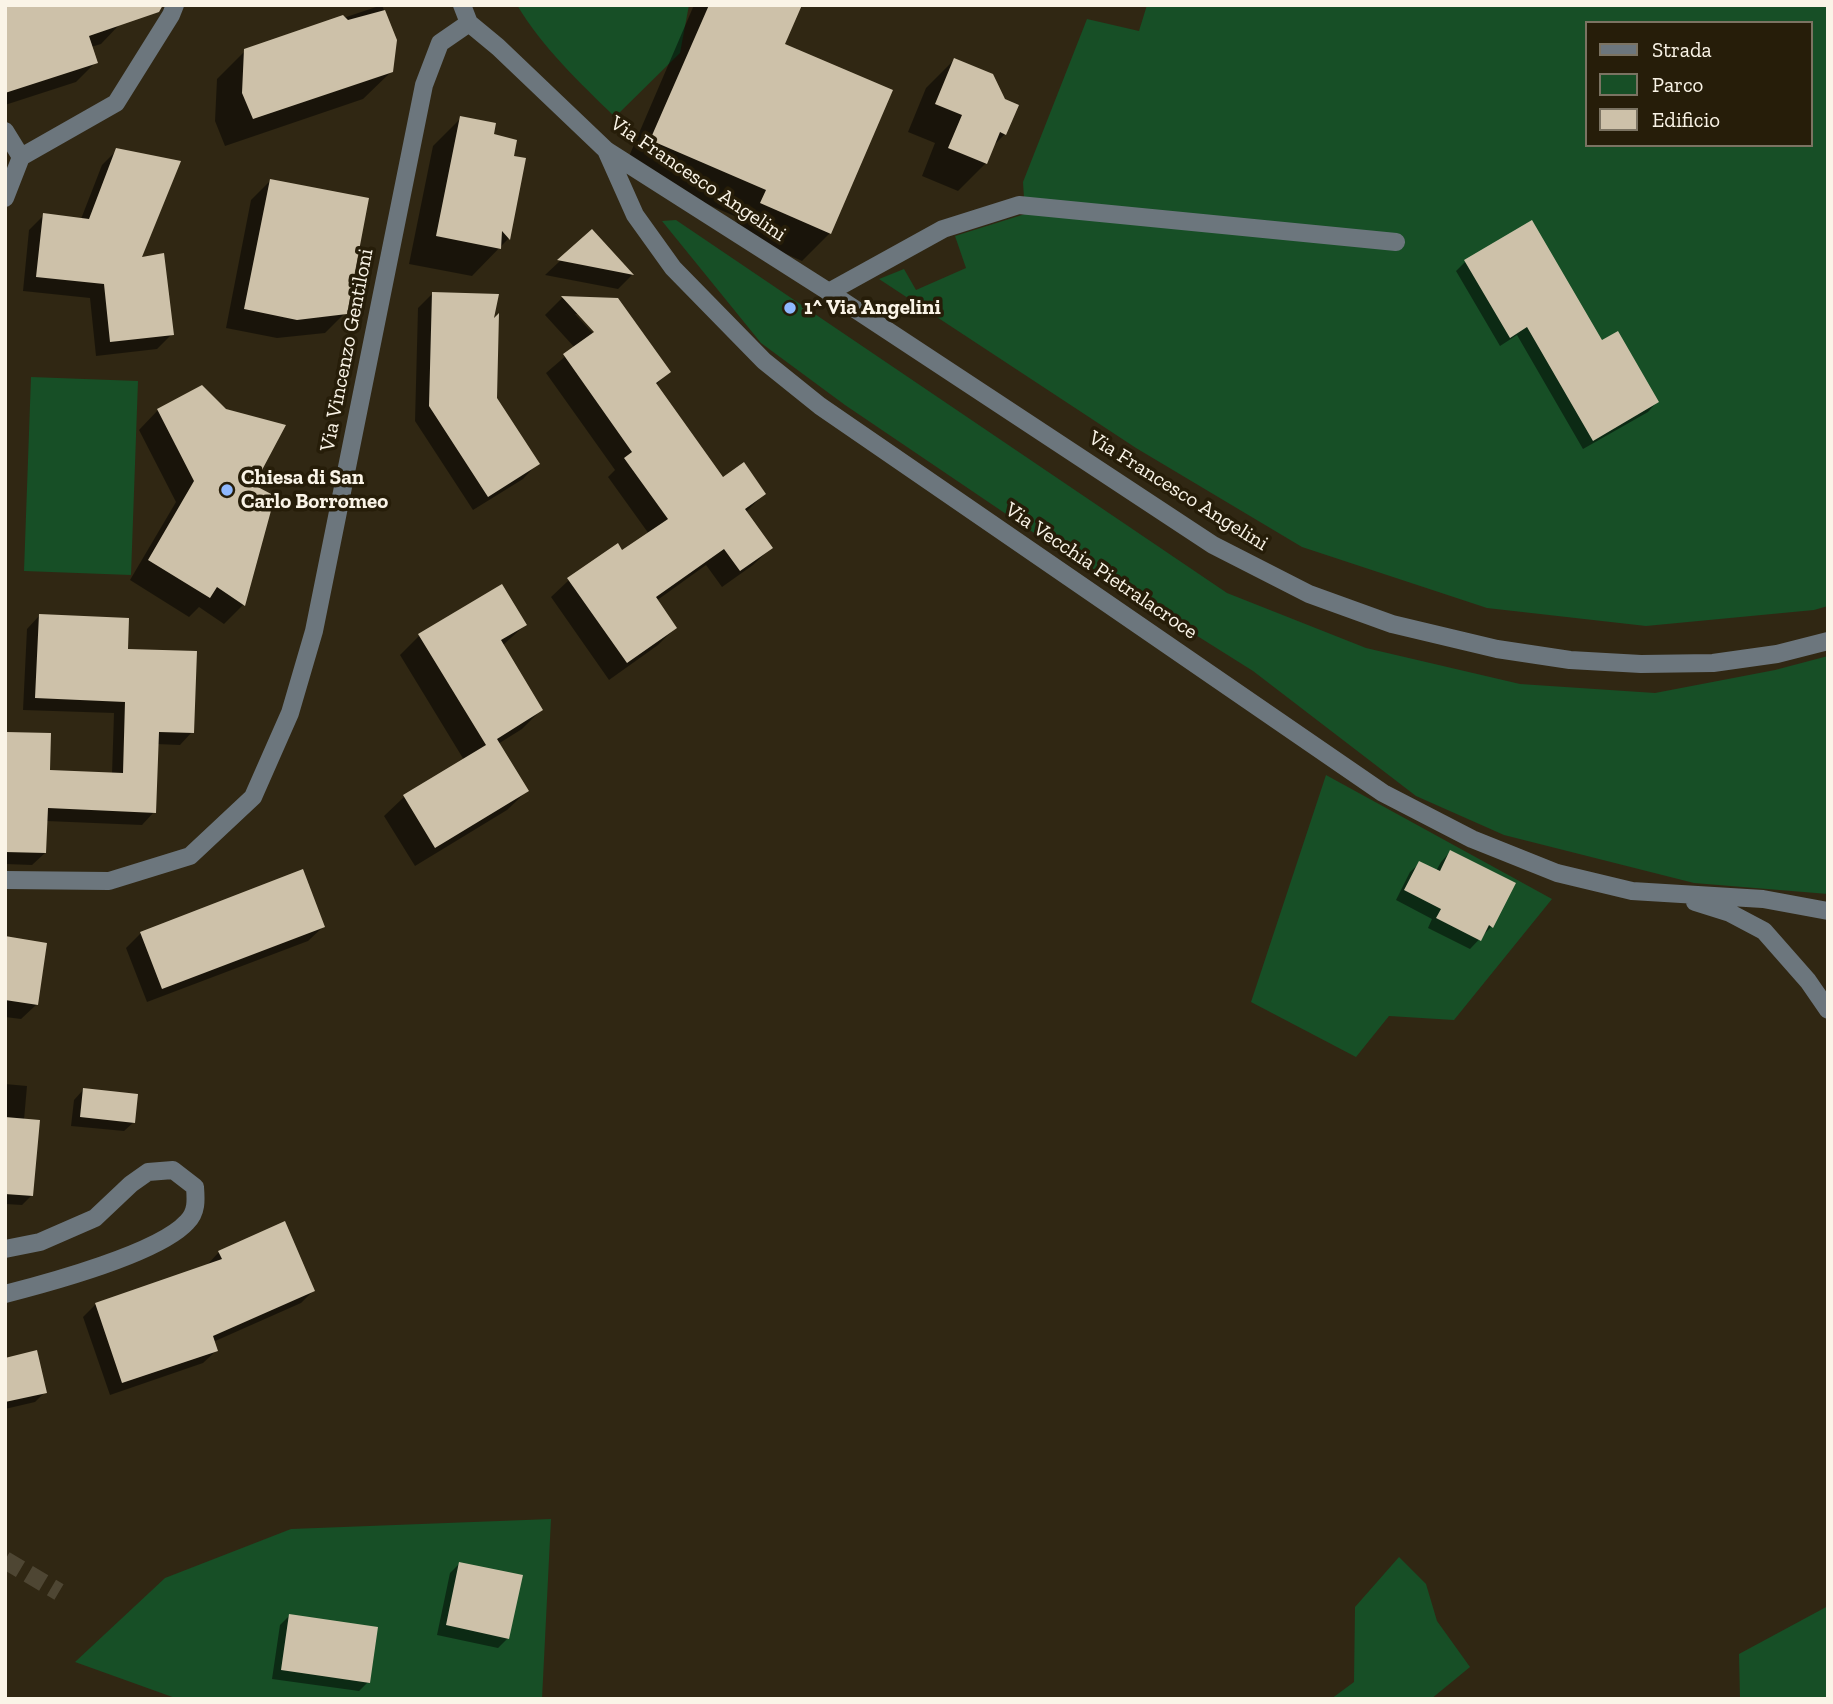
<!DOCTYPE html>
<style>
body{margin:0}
#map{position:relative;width:1833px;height:1704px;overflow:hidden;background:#302713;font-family:"Zilla Slab",serif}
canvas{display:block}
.frame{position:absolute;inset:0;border:7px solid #faf4e7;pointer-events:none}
.legend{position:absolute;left:1585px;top:21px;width:228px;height:126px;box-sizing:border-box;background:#261d09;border:2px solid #7b7362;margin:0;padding:9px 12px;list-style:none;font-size:21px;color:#faf4e7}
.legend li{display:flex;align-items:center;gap:14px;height:35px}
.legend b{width:35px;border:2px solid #7b7362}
</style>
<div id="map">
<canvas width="1833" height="1704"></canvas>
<div class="frame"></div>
<ul class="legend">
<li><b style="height:9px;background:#6c767d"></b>Strada</li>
<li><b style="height:19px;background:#174f26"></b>Parco</li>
<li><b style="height:19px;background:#cdc1a9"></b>Edificio</li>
</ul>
</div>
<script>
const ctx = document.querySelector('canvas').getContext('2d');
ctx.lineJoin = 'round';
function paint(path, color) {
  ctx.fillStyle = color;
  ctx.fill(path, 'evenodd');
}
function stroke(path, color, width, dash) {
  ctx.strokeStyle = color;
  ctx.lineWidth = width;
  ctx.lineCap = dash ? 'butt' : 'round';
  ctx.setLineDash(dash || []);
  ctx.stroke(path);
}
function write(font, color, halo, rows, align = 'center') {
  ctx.font = font + ' "Zilla Slab",serif';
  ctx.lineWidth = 7;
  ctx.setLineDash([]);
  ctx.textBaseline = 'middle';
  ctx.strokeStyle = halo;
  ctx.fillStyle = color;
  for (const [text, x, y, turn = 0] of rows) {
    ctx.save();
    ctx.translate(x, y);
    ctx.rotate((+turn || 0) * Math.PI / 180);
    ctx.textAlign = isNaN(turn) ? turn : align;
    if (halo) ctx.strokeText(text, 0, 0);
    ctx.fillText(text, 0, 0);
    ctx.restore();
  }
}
paint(new Path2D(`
 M 517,5 L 689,5 L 680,53 L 615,117 C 580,83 542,47 517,5 Z
 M 1147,5 L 1828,5 L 1828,606 L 1814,610 L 1646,626 L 1487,608 L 1302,547 L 1136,448 L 879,279 L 904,269 L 916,290 L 966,268 L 955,236 L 1025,214 L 1023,182 L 1087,19 L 1139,31 ZM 1586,23 L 1810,23 L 1810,145 L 1586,145 Z
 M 676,220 L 1227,593 L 1366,648 L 1520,684 L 1655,693 L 1775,670 L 1828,656 L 1828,894 L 1694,883 L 1504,835 L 1416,796 L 1253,671 L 1043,539 L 845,405 L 761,343 L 662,221 Z
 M 31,377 L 138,381 L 131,575 L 24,571 Z
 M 1326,775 L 1552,899 L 1454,1020 L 1389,1016 L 1356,1057 L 1251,1002 Z
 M 551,1519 L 542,1699 L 178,1699 L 75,1662 L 165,1578 L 291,1529 Z
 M 1399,1557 L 1426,1584 L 1437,1621 L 1470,1667 L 1431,1699 L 1331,1699 L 1354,1682 L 1355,1607 Z
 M 1828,1606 L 1828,1699 L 1740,1699 L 1739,1654 Z`), '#174f26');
paint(new Path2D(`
 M 5,5 L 120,24 L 101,44 L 91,47 L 96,62 L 76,82 L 5,105 Z
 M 382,5 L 395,40 L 392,71 L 363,99 L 225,146 L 215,121 L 217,79 L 245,51 Z
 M 694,5 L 800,5 L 783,45 L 830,233 L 802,261 L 733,231 L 739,218 L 624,168 Z
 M 954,60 L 1005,134 L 992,147 L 986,163 L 958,191 L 922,176 L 935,143 L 908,132 L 926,88 Z
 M 461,118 L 492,136 L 512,157 L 524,159 L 508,239 L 472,276 L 409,264 L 433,146 Z
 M 117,150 L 139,260 L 172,334 L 157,349 L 96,356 L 90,298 L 23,291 L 29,230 L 44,215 L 81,219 L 102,165 Z
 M 271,180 L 345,313 L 325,333 L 277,338 L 226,328 L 251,200 Z
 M 592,231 L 632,275 L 618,289 L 545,275 Z
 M 1465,262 L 1601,342 L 1657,402 L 1648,412 L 1583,449 L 1517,335 L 1500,346 L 1456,271 Z
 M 433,293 L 491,323 L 495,399 L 537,464 L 523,479 L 473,510 L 415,421 L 418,308 Z
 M 562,298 L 617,300 L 668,372 L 656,385 L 722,480 L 764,494 L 746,512 L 771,548 L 753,565 L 722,587 L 706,565 L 656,601 L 675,628 L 658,645 L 609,680 L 551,597 L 569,580 L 622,553 L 649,534 L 608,477 L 615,470 L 546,373 L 575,348 L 545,315 ZM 575,314 L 580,314 L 601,338 L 599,340 Z
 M 158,410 L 251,486 L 243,605 L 224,624 L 199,607 L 189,617 L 130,580 L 176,502 L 139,430 Z
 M 39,616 L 126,650 L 192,732 L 180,745 L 156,744 L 154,812 L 142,825 L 46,821 L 45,853 L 32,865 L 5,864 L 7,733 L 48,772 L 112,774 L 114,713 L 23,710 L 27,629 Z
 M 525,625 L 502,646 L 541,710 L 522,729 L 498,744 L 527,791 L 507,810 L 415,866 L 384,816 L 404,797 L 464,760 L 400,655 L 419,636 Z
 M 1450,852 L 1513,884 L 1491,927 L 1470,949 L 1428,928 L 1432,919 L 1396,900 L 1410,872 L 1420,863 L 1436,871 L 1441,862 Z
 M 323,927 L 308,941 L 147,1002 L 126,948 L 141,933 Z
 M 5,938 L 36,1005 L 21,1019 L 5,1017 Z
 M 5,1084 L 27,1086 L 24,1120 L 32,1195 L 22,1205 L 5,1204 Z
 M 83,1090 L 134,1122 L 124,1131 L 71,1126 L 74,1100 Z
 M 219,1252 L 313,1291 L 301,1303 L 213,1342 L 216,1351 L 203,1363 L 110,1395 L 83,1317 L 96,1304 L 207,1265 Z
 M 5,1359 L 45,1392 L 35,1402 L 5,1409 Z
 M 459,1564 L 508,1638 L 498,1648 L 437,1635 L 450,1573 Z
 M 290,1615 L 368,1682 L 359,1691 L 272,1679 L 280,1625 Z`), '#0007');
paint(new Path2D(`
 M 5,5 L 163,5 L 159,12 L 89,36 L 98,63 L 5,93 Z
 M 709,5 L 802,5 L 785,44 L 893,90 L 831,234 L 760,203 L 766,190 L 650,140 Z
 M 385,10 L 397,40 L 393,72 L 253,119 L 242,93 L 244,49 L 343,15 L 348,20 Z
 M 954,58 L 993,74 L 1005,99 L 1019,105 L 1006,135 L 1000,132 L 987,164 L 948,148 L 962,115 L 935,104 Z
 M 460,116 L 496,123 L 494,134 L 517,140 L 514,156 L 526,158 L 510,240 L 502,231 L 501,249 L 436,236 Z
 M 116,148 L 181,161 L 142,257 L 164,253 L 174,335 L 110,342 L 104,284 L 36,277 L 43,213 L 89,219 Z
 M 270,179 L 369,198 L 347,314 L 297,320 L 244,309 Z
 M 1532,220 L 1602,340 L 1618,331 L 1659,402 L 1593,441 L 1527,327 L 1510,338 L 1464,260 Z
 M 592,229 L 634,275 L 557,260 Z
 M 432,292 L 499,294 L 494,318 L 499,313 L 497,398 L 540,464 L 488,497 L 429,406 Z
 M 561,296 L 618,298 L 671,372 L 656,383 L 723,477 L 744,462 L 766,494 L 745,509 L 773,548 L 740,571 L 724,549 L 656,597 L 677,628 L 627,663 L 567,578 L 618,543 L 622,550 L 668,519 L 624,458 L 632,452 L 563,354 L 594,332 Z
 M 202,385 L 226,409 L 286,425 L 254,485 L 275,496 L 245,606 L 217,587 L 210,598 L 148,560 L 194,481 L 157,409 Z
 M 502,584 L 527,625 L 501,640 L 543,710 L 497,739 L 529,791 L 435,848 L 403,795 L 486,745 L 418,634 Z
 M 39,614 L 129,618 L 128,649 L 197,651 L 194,733 L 159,732 L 156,813 L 48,808 L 46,853 L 5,852 L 6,732 L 51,733 L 50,770 L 123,773 L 125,702 L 35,698 Z
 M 1450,850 L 1516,883 L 1493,928 L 1489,925 L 1481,941 L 1436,918 L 1441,909 L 1404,890 L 1419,861 L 1440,871 Z
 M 303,869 L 325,927 L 162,989 L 140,932 Z
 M 5,936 L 47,943 L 38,1005 L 5,1000 Z
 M 83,1088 L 138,1094 L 135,1123 L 80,1117 Z
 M 5,1117 L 40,1120 L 33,1196 L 5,1194 Z
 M 285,1221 L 315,1291 L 213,1336 L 218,1351 L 122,1383 L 95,1303 L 222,1259 L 218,1251 Z
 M 37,1350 L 47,1393 L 5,1402 L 5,1358 Z
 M 459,1562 L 523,1575 L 509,1639 L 446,1625 Z
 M 289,1614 L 378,1627 L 370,1683 L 281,1670 Z`), '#cdc1a9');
stroke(new Path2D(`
 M 5,1560 L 59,1592`), '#4e4633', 18, [18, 9]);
stroke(new Path2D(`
 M 462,5 L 469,23 L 498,47 L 606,150 L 829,292 L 1213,545 L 1309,594 L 1392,624 L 1497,649 L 1570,660 L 1641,664 L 1713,663 L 1777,654 L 1828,641
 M 5,131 L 21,157 L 116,103 L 171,15 L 175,5
 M 606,150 L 635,215 L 673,268 L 764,361 L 820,406 L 1383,793 L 1472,839 L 1557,873 L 1632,891 L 1763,899 L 1828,911
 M 5,198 L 21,157
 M 829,292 L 943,229 L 1019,205 L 1396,242
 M 5,880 L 109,881 L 190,856 L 253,797 L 290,713 L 314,631 L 424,85 L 440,43 L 469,23
 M 1695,902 L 1730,913 L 1764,931 L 1808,981 L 1828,1010
 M 5,1249 L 40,1242 L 95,1218 L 131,1184 L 148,1172 L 173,1170 L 195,1187 C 196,1200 197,1212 187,1222 C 159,1253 48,1283 5,1294`), '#6c767d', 18);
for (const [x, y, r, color] of [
 [790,308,7,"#8fb8fd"],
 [227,490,7,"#8fb8fd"]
]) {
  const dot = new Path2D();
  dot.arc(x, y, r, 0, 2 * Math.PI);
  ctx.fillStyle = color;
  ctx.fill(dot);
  stroke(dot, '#261d09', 2.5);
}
write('21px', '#faf4e7', '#261d09', [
 ["Via Francesco Angelini",698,179,34],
 ["Via Vincenzo Gentiloni",347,350,-79],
 ["Via Francesco Angelini",1178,491,32],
 ["Via Vecchia Pietralacroce",1101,571,34]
]);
write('bold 21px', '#faf4e7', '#261d09', [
 ["1^ Via Angelini",804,308],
 ["Chiesa di San",241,478],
 ["Carlo Borromeo",241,502]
], 'left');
</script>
